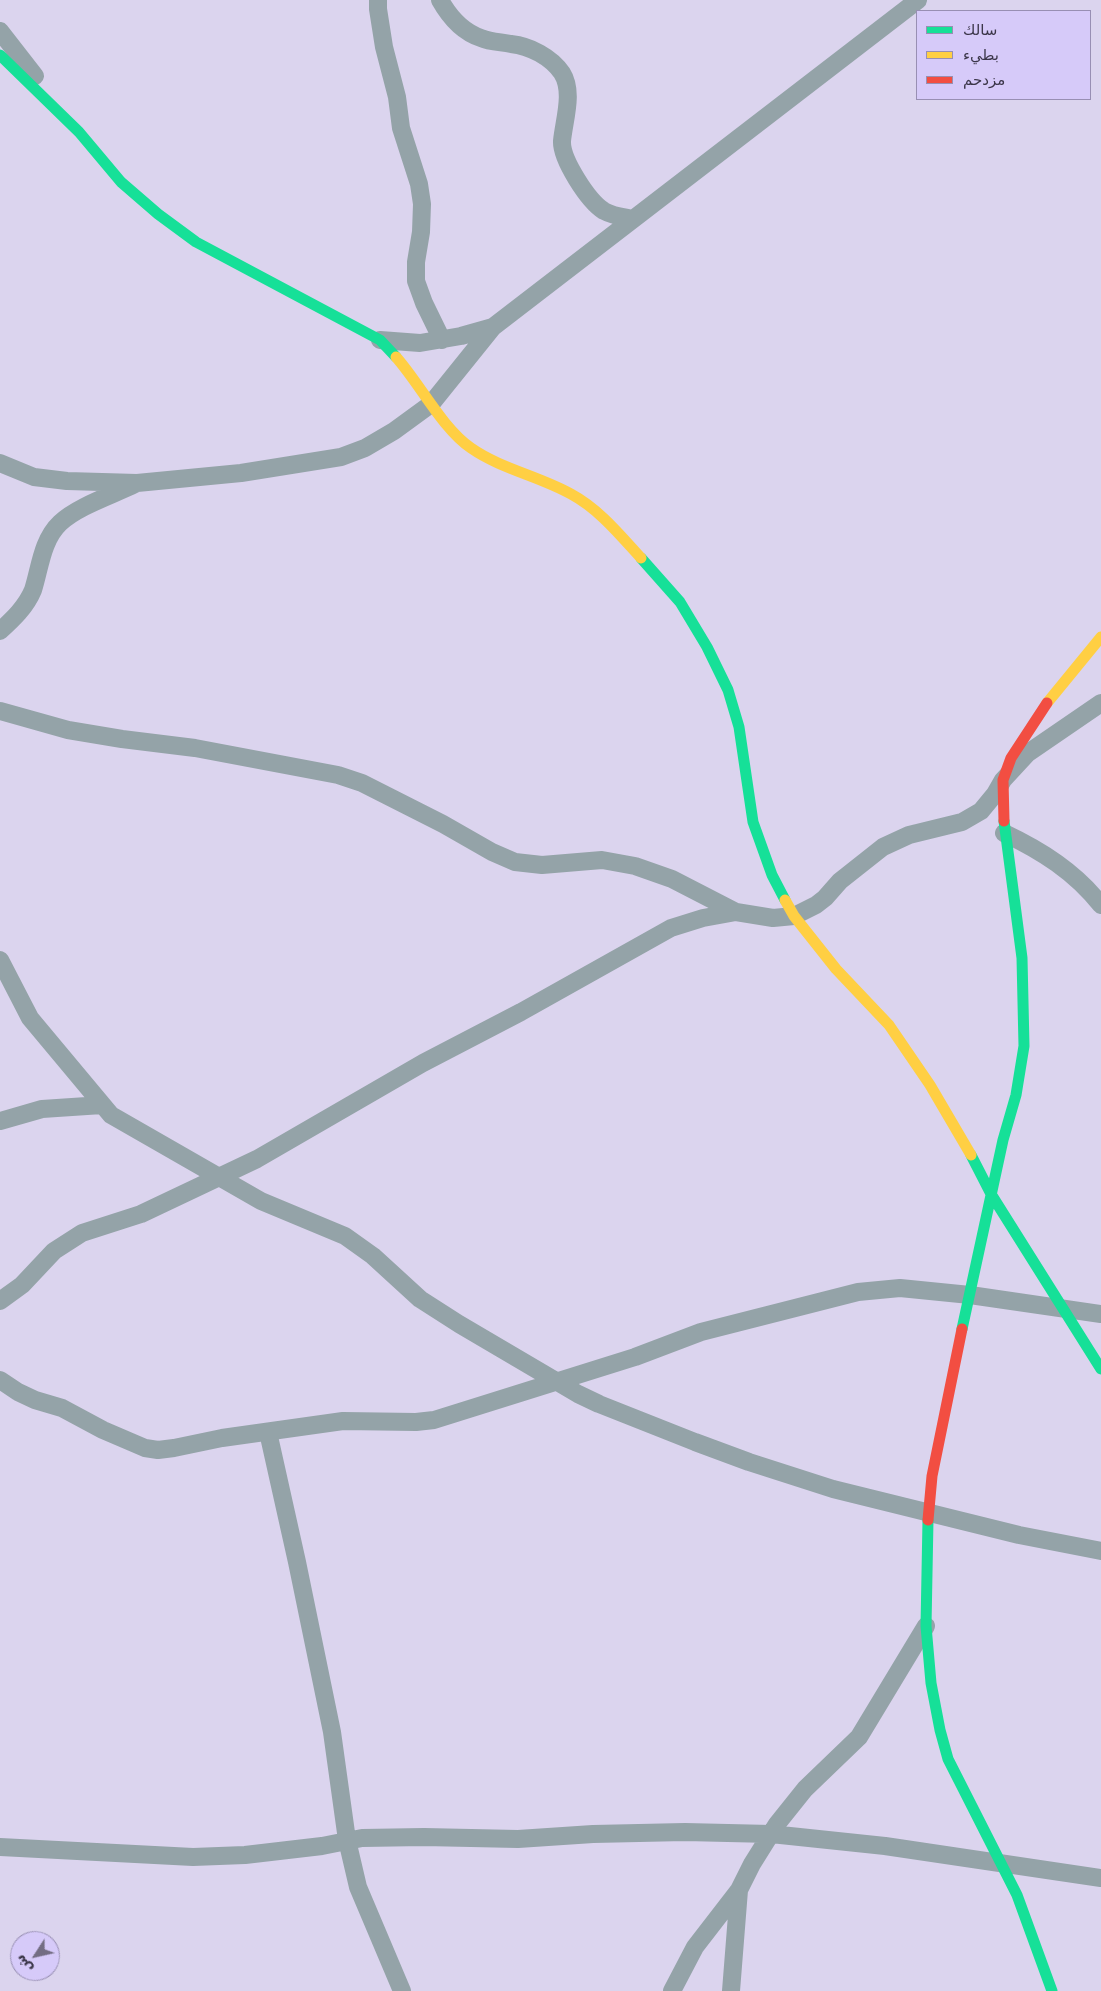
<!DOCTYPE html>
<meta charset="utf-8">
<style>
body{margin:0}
#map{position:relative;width:1101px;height:1991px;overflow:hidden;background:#dbd4ee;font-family:"DejaVu Sans","Noto Naskh Arabic",sans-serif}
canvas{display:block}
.legend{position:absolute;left:916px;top:10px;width:175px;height:90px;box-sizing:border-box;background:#d6caf9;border:1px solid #988fb3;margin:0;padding:6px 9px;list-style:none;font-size:15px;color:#3b3649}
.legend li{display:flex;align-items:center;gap:10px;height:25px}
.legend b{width:25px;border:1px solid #988fb3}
.north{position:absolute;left:10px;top:1931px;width:50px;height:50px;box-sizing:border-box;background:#d6caf9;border:1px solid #988fb3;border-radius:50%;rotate:235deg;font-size:14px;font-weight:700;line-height:20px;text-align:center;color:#3b3649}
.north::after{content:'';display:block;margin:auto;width:18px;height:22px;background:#736d83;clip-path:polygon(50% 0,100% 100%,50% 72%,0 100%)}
</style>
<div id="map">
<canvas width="1101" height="1991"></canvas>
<ul class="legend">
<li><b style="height:6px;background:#16e098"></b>سالك</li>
<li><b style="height:6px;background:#ffcf43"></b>بطيء</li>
<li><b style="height:6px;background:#f24e42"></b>مزدحم</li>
</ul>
<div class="north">ش</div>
</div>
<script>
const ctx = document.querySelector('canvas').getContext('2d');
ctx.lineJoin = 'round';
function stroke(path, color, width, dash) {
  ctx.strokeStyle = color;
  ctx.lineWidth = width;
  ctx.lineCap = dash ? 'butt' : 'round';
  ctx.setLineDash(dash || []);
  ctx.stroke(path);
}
stroke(new Path2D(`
 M 378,0 L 378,9 L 384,47 L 397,97 L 401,128 L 419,184 L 422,204 L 421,232 L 416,262 L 416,281 L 424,303 L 442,340
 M 440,0 C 449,16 463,32 481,38 C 490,42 501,42 511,44 C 530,46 551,57 562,73 C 574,92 564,120 562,141 C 561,159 588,201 604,211 C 613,216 623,217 633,219
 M 0,31 L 35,76
 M 380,340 L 420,343 L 461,336 L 493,327
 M 0,463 L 34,477 L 67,481 L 137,483 L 241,473 L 341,457 L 365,448 L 394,431 L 431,404 L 493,327 L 918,0
 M 0,631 C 13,619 26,607 33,590 C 40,568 42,540 60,523 C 78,506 113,495 135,484
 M 0,711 L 68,730 L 122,739 L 195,748 L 338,775 L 362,783 L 443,824 L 492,852 L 515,862 L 542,865 L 602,860 L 635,866 L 672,879 L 736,912 L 773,918 L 794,916 L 816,905 L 825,898 L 840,881 L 883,847 L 909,835 L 962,822 L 981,811 L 995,794 L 1003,780 L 1028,753 L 1101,703
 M 1004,833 C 1042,851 1075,872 1101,905
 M 0,960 L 30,1018 L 111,1115 L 261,1201 L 345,1236 L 373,1256 L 420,1299 L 459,1324 L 578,1394 L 599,1404 L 695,1442 L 749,1462 L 833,1489 L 1019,1535 L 1101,1551
 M 0,1121 L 42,1109 L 102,1105
 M 0,1301 L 22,1285 L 54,1251 L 82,1233 L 141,1214 L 257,1159 L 423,1063 L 521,1012 L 671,928 L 703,918 L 736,912
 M 0,1380 L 18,1392 L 35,1400 L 62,1408 L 103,1430 L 145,1448 L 158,1450 L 174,1448 L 222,1438 L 343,1421 L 416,1422 L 434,1420 L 635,1357 L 701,1332 L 858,1292 L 900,1288 L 970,1295 L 1101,1314
 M 268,1432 L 297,1562 L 332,1732 L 347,1840 L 358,1887 L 402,1991
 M 0,1847 L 193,1857 L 245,1855 L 322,1846 L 362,1838 L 424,1837 L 518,1839 L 593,1834 L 685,1832 L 771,1834 L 885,1846 L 1101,1878
 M 672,1991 L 695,1947 L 739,1890 L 752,1864 L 777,1824 L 805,1789 L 859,1737 L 926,1626
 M 731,1991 L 739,1890`), '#94a3a8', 18);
stroke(new Path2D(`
 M 0,55 L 79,132 L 121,182 L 158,214 L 196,242 L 380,340 L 396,357
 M 641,558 L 680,602 L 707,647 L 728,690 L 739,727 L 753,822 L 772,875 L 785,900
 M 971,1155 L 991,1194 L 1101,1369
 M 962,1329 L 1003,1140 L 1016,1095 L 1024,1046 L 1022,958 L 1004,821
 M 928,1520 L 926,1626 L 931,1683 L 940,1730 L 948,1759 L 1017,1895 L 1052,1991`), '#16e098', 11);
stroke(new Path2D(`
 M 396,357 C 420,384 442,428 471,448 C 501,469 539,476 571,494 C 599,509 620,535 641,558
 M 1047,703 L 1101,637
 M 785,900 L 794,916 L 836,969 L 889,1025 L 930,1085 L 971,1155`), '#ffcf43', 11);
stroke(new Path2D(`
 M 1004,821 L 1003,780 L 1011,758 L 1047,703
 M 928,1520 L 932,1476 L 962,1329`), '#f24e42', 11);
</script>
